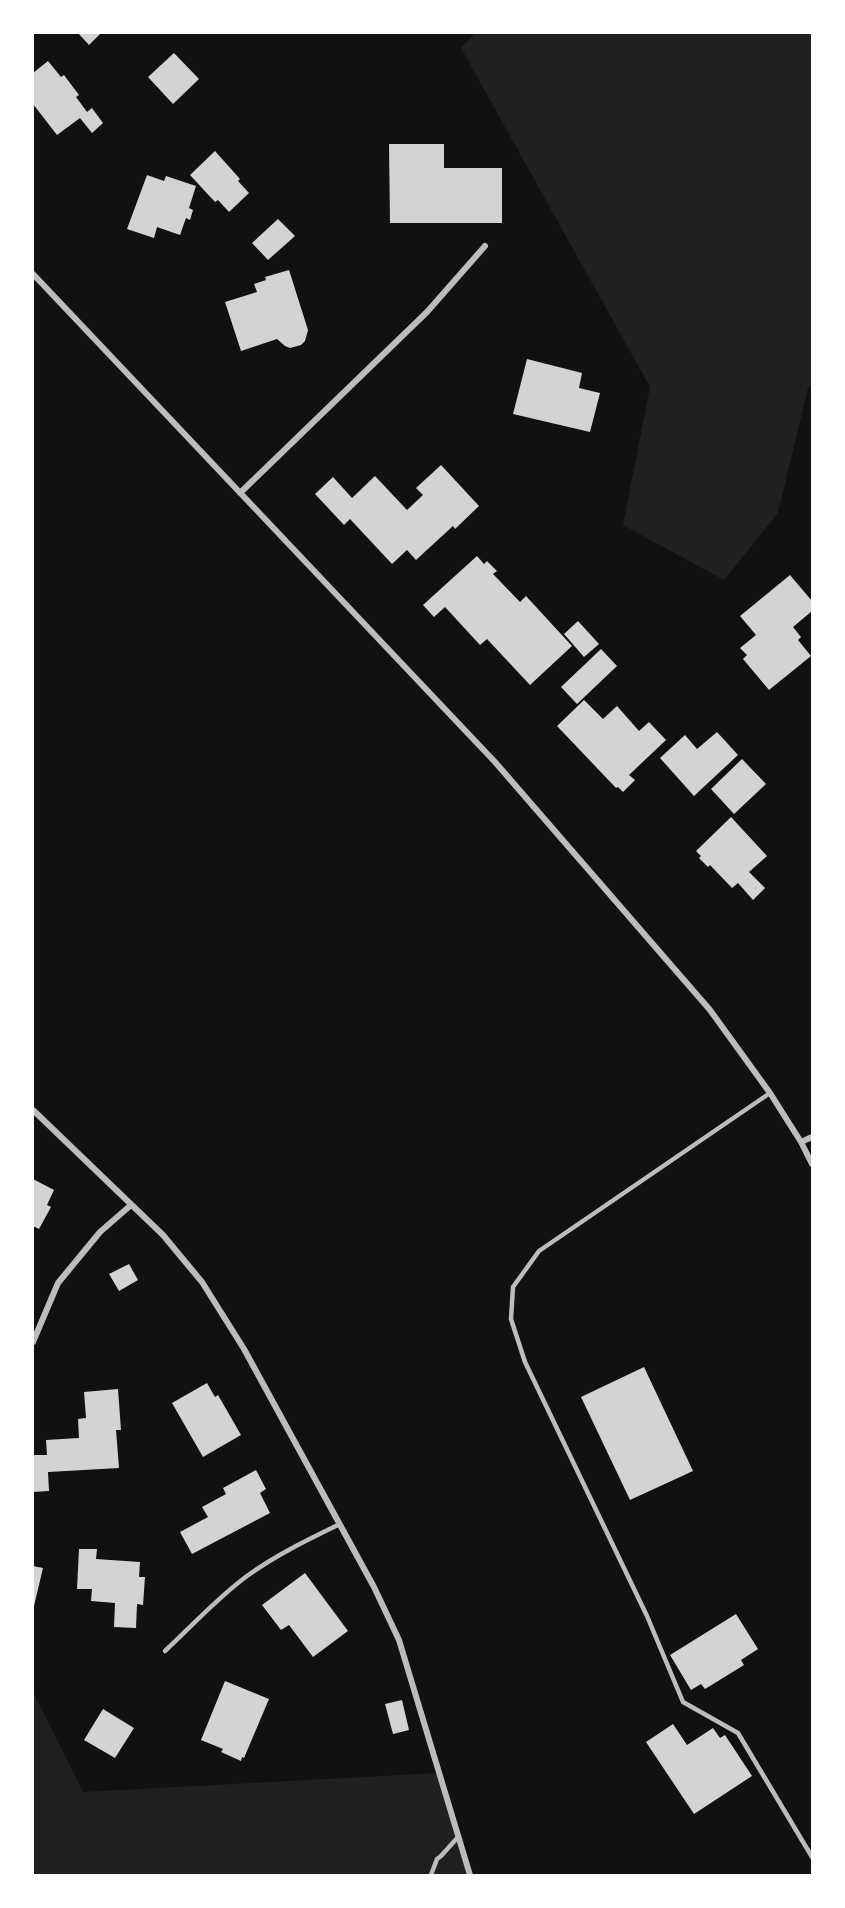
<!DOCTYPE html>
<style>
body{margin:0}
#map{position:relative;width:845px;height:1908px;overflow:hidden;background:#111;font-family:Arial,sans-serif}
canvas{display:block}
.frame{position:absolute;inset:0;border:34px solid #fff;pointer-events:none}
</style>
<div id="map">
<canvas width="845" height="1908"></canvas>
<div class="frame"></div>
</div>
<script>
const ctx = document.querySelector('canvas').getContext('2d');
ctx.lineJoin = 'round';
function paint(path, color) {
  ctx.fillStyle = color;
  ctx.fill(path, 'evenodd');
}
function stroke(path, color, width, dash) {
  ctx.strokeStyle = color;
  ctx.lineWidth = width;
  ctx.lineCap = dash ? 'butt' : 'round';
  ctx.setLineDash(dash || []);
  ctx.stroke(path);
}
paint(new Path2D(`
 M 475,33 L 812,33 L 812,385 L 808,388 L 778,513 L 724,580 L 623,525 L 650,387 L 461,48 Z
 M 33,1692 L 83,1792 L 439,1773 L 469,1875 L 33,1875 Z`), '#202020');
paint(new Path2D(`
 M 78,33 L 101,33 L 89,45 Z
 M 174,53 L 199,79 L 173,104 L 148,77 Z
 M 48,61 L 61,77 L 64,75 L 79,95 L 76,97 L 87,112 L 92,108 L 103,123 L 92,133 L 80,118 L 57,135 L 33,104 L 33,73 Z
 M 389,144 L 444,144 L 444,168 L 502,168 L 502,223 L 390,223 Z
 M 215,151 L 240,179 L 238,181 L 249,193 L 229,212 L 218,200 L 215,202 L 190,175 Z
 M 147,175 L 164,181 L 166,176 L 196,186 L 189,208 L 193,210 L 190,220 L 186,218 L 180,235 L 157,227 L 154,238 L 127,229 Z
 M 278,219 L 295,236 L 268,260 L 252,243 Z
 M 289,270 L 308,330 L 305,341 L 301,345 L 290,348 L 285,346 L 277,339 L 241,351 L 225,302 L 257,292 L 254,284 L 266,280 L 265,277 Z
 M 527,359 L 582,373 L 579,388 L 600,393 L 590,432 L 513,414 Z
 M 441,465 L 479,506 L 455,529 L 453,526 L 416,560 L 407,550 L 392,564 L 350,519 L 344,525 L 315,494 L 333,477 L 352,498 L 375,476 L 407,510 L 423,495 L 416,488 Z
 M 477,556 L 484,564 L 487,561 L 497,571 L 493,574 L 520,602 L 526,596 L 572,646 L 530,685 L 487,639 L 480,645 L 445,607 L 434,617 L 423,605 Z
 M 790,575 L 812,601 L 812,611 L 793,627 L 801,637 L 798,640 L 811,656 L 769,690 L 743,659 L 747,655 L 740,648 L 756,635 L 740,616 Z
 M 578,621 L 599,644 L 584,657 L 564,634 Z
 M 601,649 L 617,666 L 577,704 L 561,687 Z
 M 584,700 L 603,719 L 617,706 L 639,731 L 649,722 L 666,740 L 629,775 L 635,780 L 623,792 L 618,787 L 616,788 L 557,726 Z
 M 717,732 L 738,755 L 694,796 L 660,758 L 685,735 L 697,749 Z
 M 742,759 L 766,784 L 734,814 L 711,789 Z
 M 731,817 L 767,856 L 749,872 L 765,888 L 753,900 L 738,883 L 732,888 L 710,865 L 708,867 L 699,858 L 701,856 L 696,851 Z
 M 33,1179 L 54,1190 L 47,1205 L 51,1207 L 39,1229 L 33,1226 Z
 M 129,1264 L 138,1280 L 119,1291 L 109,1274 Z
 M 644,1367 L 693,1471 L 630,1500 L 581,1397 Z
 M 207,1383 L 215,1397 L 218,1395 L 241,1435 L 203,1457 L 172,1403 Z
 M 118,1389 L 121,1430 L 116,1430 L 119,1468 L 48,1472 L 49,1491 L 33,1492 L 33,1455 L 47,1455 L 46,1440 L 79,1438 L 78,1419 L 86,1418 L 84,1392 Z
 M 256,1470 L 266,1489 L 260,1493 L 270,1513 L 192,1554 L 180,1532 L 208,1517 L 202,1507 L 226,1494 L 223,1488 Z
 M 79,1549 L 97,1549 L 96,1559 L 140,1562 L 139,1577 L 145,1577 L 143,1605 L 137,1604 L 136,1628 L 114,1627 L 115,1603 L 91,1601 L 92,1589 L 77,1589 Z
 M 33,1566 L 43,1568 L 34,1606 L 33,1606 Z
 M 305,1573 L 348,1631 L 313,1657 L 289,1625 L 281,1630 L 262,1605 Z
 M 736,1614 L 758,1649 L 741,1660 L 744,1665 L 705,1689 L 701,1684 L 691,1690 L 670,1655 Z
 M 225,1681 L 269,1699 L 244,1758 L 242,1757 L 241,1761 L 221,1752 L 223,1749 L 201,1740 Z
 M 402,1700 L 409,1730 L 393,1734 L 385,1704 Z
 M 103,1709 L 134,1728 L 115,1758 L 84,1740 Z
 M 673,1724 L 687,1745 L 713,1728 L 720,1738 L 725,1735 L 752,1776 L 694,1814 L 646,1742 Z`), '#d3d3d3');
stroke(new Path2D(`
 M 770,1093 L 539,1251 L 513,1287 L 511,1319 L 525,1362 L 647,1616 L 683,1702 L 738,1733 L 812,1857
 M 165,1651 C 192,1626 217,1598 247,1576 C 276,1555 309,1539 340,1524
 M 431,1875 L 437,1859 L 441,1856 L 459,1836`), '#bcbcbc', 4.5);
stroke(new Path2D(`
 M 33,274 L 495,762 L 710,1010 L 770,1093 L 801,1142 L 812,1164
 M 240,493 L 427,312 L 485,246
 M 33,1110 L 163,1235 L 202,1282 L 244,1349 L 374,1587 L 399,1640 L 470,1875
 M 801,1142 L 812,1137
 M 33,1342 L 58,1283 L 100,1232 L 131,1205`), '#bcbcbc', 6);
</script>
